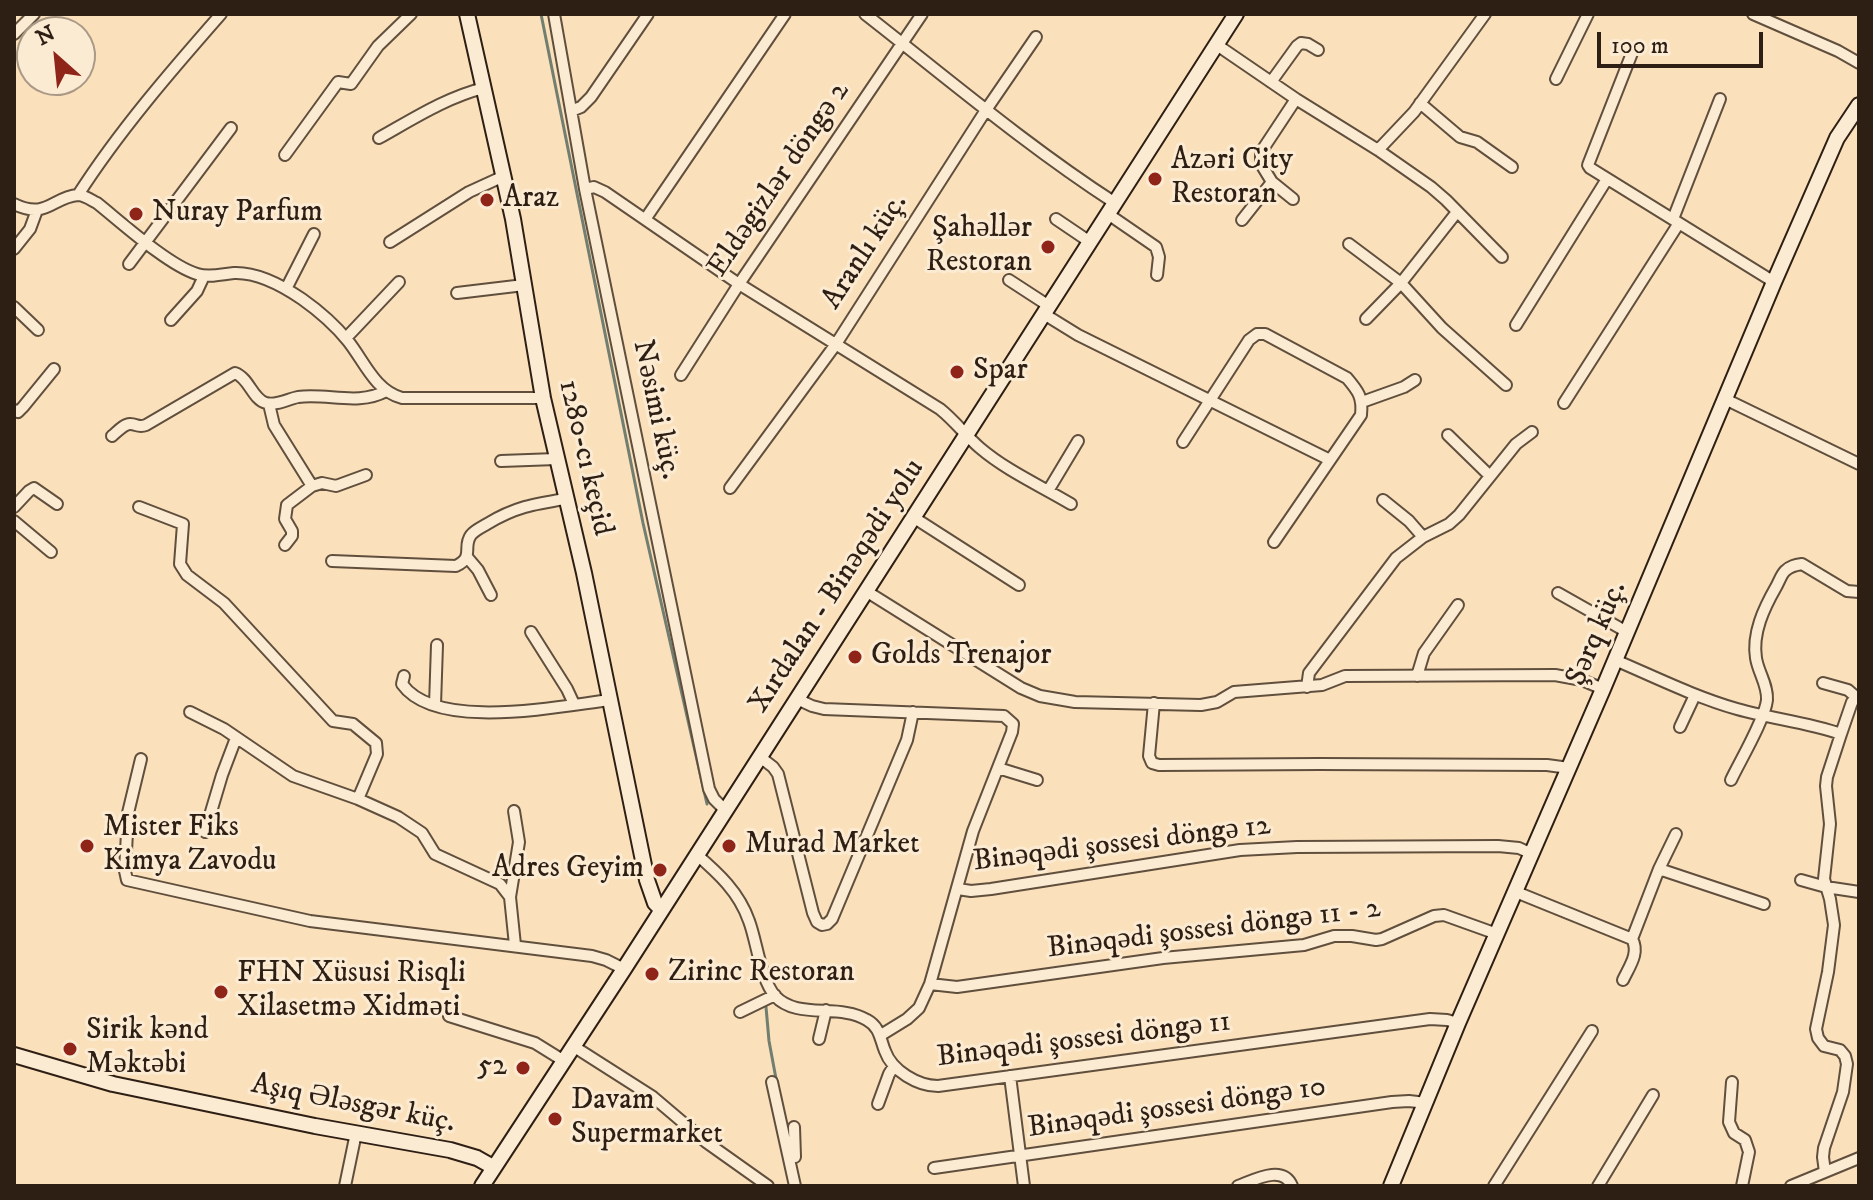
<!DOCTYPE html>
<meta charset="utf-8">
<style>
body{margin:0}
#map{position:relative;width:1873px;height:1200px;overflow:hidden;background:#fae0bb;font-family:"IM FELL DW Pica",serif}
canvas{display:block}
.frame{position:absolute;inset:0;border:16px solid #2e1f14;pointer-events:none}
.north{position:absolute;left:16px;top:16px;width:80px;height:80px;box-sizing:border-box;background:#fcebd3;border:2px solid #aa9987;border-radius:50%;rotate:333deg;font-size:22px;font-weight:700;line-height:32px;text-align:center;color:#2e1f14}
.north::after{content:'';display:block;margin:auto;width:28px;height:36px;background:#8f2418;clip-path:polygon(50% 0,100% 100%,50% 72%,0 100%)}
.scale{position:absolute;left:1597px;top:32px;width:166px;height:36px;box-sizing:border-box;border:4px solid #2e1f14;border-top:0;padding-left:10px;font-size:24px;line-height:28px;white-space:nowrap;color:#2e1f14;-webkit-text-stroke:6px #fcebd3;paint-order:stroke}
</style>
<div id="map">
<canvas width="1873" height="1200"></canvas>
<div class="frame"></div>
<div class="north">N</div>
<div class="scale">100 m</div>
</div>
<script>
const ctx = document.querySelector('canvas').getContext('2d');
ctx.lineJoin = 'round';
function stroke(path, color, width, dash) {
  ctx.strokeStyle = color;
  ctx.lineWidth = width;
  ctx.lineCap = dash ? 'butt' : 'round';
  ctx.setLineDash(dash || []);
  ctx.stroke(path);
}
function write(font, color, halo, rows, align = 'center') {
  ctx.font = font + ' "IM FELL DW Pica",serif';
  ctx.lineWidth = 6;
  ctx.setLineDash([]);
  ctx.textBaseline = 'middle';
  ctx.strokeStyle = halo;
  ctx.fillStyle = color;
  for (const [text, x, y, turn = 0] of rows) {
    ctx.save();
    ctx.translate(x, y);
    ctx.rotate((+turn || 0) * Math.PI / 180);
    ctx.textAlign = isNaN(turn) ? turn : align;
    if (halo) ctx.strokeText(text, 0, 0);
    ctx.fillText(text, 0, 0);
    ctx.restore();
  }
}
stroke(new Path2D(`
 M 541,14 L 643,523 L 707,804
 M 766,1007 L 769,1041 L 777,1084`), '#727e70', 3);
const street = new Path2D(`
 M 554,14 L 585,189 L 709,789 L 714,799 L 725,810
 M 865,14 C 947,78 1027,146 1115,203
 M 1753,14 L 1838,51 L 1859,63
 M 14,34 L 34,14
 M 1217,45 L 1296,99 L 1378,150 L 1431,187 L 1446,200 L 1502,257
 M 1632,53 L 1588,165 L 1590,168 L 1774,282
 M 1556,79 L 1588,14
 M 1271,82 L 1297,46 L 1301,43 L 1308,44 L 1318,50
 M 1420,103 L 1460,137 L 1477,142 L 1512,167
 M 571,111 L 581,107 L 591,97 L 648,14
 M 379,138 C 413,119 447,97 484,88
 M 1378,150 L 1414,112 L 1485,14
 M 285,155 L 338,82 L 351,84 L 378,46 L 411,14
 M 1272,182 L 1293,199
 M 585,189 L 594,187 L 605,192 L 739,284 L 940,409 C 955,421 966,436 980,448 C 1007,471 1041,486 1071,504
 M 78,195 C 119,131 171,71 221,14
 M 14,204 C 47,220 52,197 78,195 C 84,195 91,200 97,203 C 122,223 168,265 197,274 C 209,278 222,274 234,273 C 258,272 283,286 302,299 C 319,311 335,325 348,341 C 364,361 375,391 402,398 L 543,398
 M 1108,214 L 1156,247 L 1159,257 L 1157,275
 M 646,218 L 785,14
 M 1056,219 L 1090,242
 M 1673,219 L 1720,99
 M 1242,220 L 1272,182 L 1261,164 L 1261,152 L 1296,99
 M 390,242 L 469,192 L 504,176
 M 1349,244 L 1401,283 L 1442,328 L 1506,385
 M 14,249 L 30,229 L 37,210
 M 129,264 L 231,128
 M 1009,280 L 1049,306
 M 286,289 L 314,234
 M 457,293 L 524,285
 M 14,307 L 38,330
 M 1044,314 L 1078,335 L 1330,460
 M 1366,319 L 1401,283 L 1457,212
 M 171,320 L 197,291 L 204,276
 M 1516,325 L 1607,179
 M 346,338 L 399,282
 M 681,375 L 739,284 L 922,14
 M 1725,399 L 1859,464
 M 1362,402 L 1404,387 L 1415,380
 M 1564,403 L 1679,223
 M 269,404 L 274,425 L 312,486
 M 14,410 L 18,412 L 23,407 L 54,369
 M 1448,435 L 1490,476
 M 112,436 C 117,432 124,424 130,424 C 137,424 138,428 146,425 L 235,373 C 249,378 253,400 266,403 C 276,406 288,399 298,397 C 328,393 358,406 386,391
 M 1183,442 L 1249,340 L 1257,334 L 1265,334 L 1347,378 C 1358,391 1363,397 1361,415 L 1274,542
 M 501,461 L 556,459
 M 730,488 L 836,344 L 986,110 L 1036,37
 M 1048,491 L 1078,441
 M 1383,500 L 1409,521 L 1423,537
 M 14,507 L 29,491 L 34,488 L 57,504
 M 139,507 L 183,524 L 180,564 L 187,575 L 224,603 L 333,721 L 353,724 L 376,743 L 377,754 L 358,799
 M 913,517 L 1019,585
 M 14,521 L 51,552
 M 285,545 L 292,536 L 292,531 L 285,519 L 287,505 L 312,486 L 322,483 L 336,486 L 366,475
 M 467,557 L 478,570 L 491,595
 M 332,561 L 456,566 C 475,557 462,547 471,535 C 475,530 482,527 487,524 C 515,507 534,504 565,499
 M 866,591 L 1021,688 L 1040,696 L 1075,702 L 1201,705 L 1217,702 L 1234,692 L 1322,685 L 1345,676 L 1555,675 L 1582,680 L 1603,689
 M 1558,593 L 1627,632
 M 531,632 L 567,689 L 574,704
 M 1615,660 C 1655,677 1695,697 1737,709 C 1772,719 1807,722 1841,734 L 1827,777 L 1826,786 L 1830,824 L 1824,879 L 1830,899 L 1834,925 L 1828,972 L 1816,1029 L 1818,1038 L 1824,1046 L 1840,1050 L 1845,1056 L 1847,1064 L 1843,1092 L 1824,1148 L 1823,1157 L 1825,1172
 M 404,676 L 402,684 C 436,732 559,706 610,700
 M 1417,676 L 1424,653 L 1458,605
 M 1823,683 L 1848,690 L 1856,697
 M 1307,687 L 1309,673 L 1396,558 L 1423,537 L 1449,524 L 1459,515 L 1516,444 L 1532,432
 M 797,699 L 812,706 L 824,709 L 1004,716 L 1013,724 L 1012,732 L 973,831 L 930,984 L 919,1008 L 907,1019 L 881,1035
 M 1154,703 L 1149,756 L 1152,763 L 1159,765 L 1319,764 L 1547,765 L 1569,768
 M 435,705 L 437,645
 M 190,712 L 224,729 L 293,776 L 358,799 L 398,817 L 422,833 L 435,854 L 500,884 L 510,897 L 515,945
 M 1680,727 L 1695,695
 M 1841,734 L 1852,702 L 1859,696
 M 760,757 L 773,767 L 778,774 L 813,913 L 817,922 L 822,925 L 827,924 L 832,919 L 907,740 L 913,712
 M 141,759 L 128,813 L 125,871 L 127,880 L 310,921 L 592,956 L 606,960 L 624,969
 M 998,768 L 1037,780
 M 1731,780 C 1740,761 1765,719 1767,700 C 1768,685 1758,672 1756,658 C 1752,633 1764,608 1776,587 C 1779,582 1781,575 1785,571 C 1790,566 1795,565 1802,564 L 1847,591 L 1859,592
 M 205,832 L 222,775 L 236,738
 M 696,854 C 718,873 739,892 749,921 C 757,942 760,978 775,996 C 797,1020 839,1003 867,1020 C 880,1027 880,1039 885,1051 C 892,1071 918,1086 938,1086 L 1430,1019 L 1447,1020 L 1458,1023
 M 1659,869 L 1676,834
 M 1801,880 L 1826,887 L 1859,892
 M 958,889 L 971,891 L 991,889 L 1240,850 L 1297,847 L 1498,846 L 1519,848 L 1532,854
 M 1516,892 L 1632,939 L 1659,869 L 1764,904
 M 510,897 L 519,842 L 514,811
 M 1623,980 C 1629,967 1640,953 1632,939
 M 930,984 L 957,987 L 1163,958 L 1304,945 L 1334,936 L 1352,936 L 1376,940 L 1382,939 L 1434,916 L 1444,915 L 1497,934
 M 740,1012 L 775,995
 M 449,1016 L 535,1043 L 564,1061
 M 819,1039 L 826,1010
 M 573,1046 L 653,1097 L 706,1142 L 768,1186
 M 1010,1076 L 1024,1186
 M 772,1082 L 795,1186
 M 1732,1082 L 1729,1122 L 1734,1133 L 1745,1140 L 1749,1152 L 1742,1186
 M 878,1104 L 889,1074 L 894,1066
 M 794,1127 L 795,1157
 M 934,1168 L 1392,1102 L 1409,1101 L 1426,1103
 M 345,1186 L 356,1133
 M 1238,1186 C 1254,1180 1283,1164 1292,1186
 M 1494,1186 L 1592,1031
 M 1598,1186 L 1653,1095
 M 1791,1186 L 1859,1158`);
const secondary = new Path2D(`
 M 467,14 L 513,219 L 543,398 L 584,573 L 647,880 L 655,903 L 661,909
 M 14,1055 L 113,1084 L 315,1126 L 450,1150 L 477,1158 L 493,1167
 M 482,1186 L 624,969 L 1236,14
 M 1391,1186 L 1458,1023 L 1603,689 L 1774,282 L 1837,138 L 1859,105`);
stroke(street, '#614f3e', 14);
stroke(secondary, '#2e1f14', 18);
stroke(street, '#fcebd3', 10);
stroke(secondary, '#fcebd3', 14);
for (const [x, y, r, color] of [
 [1155,179,8,"#8f2418"],
 [487,200,8,"#8f2418"],
 [136,214,8,"#8f2418"],
 [1048,247,8,"#8f2418"],
 [957,372,8,"#8f2418"],
 [855,657,8,"#8f2418"],
 [87,846,8,"#8f2418"],
 [729,846,8,"#8f2418"],
 [660,870,8,"#8f2418"],
 [652,974,8,"#8f2418"],
 [221,992,8,"#8f2418"],
 [70,1049,8,"#8f2418"],
 [523,1068,8,"#8f2418"],
 [555,1119,8,"#8f2418"]
]) {
  const dot = new Path2D();
  dot.arc(x, y, r, 0, 2 * Math.PI);
  ctx.fillStyle = color;
  ctx.fill(dot);
  stroke(dot, '#fcebd3', 3);
}
write('30px', '#2e1f14', '#fcebd3', [
 ["Azəri City",1171,162],
 ["Restoran",1171,196],
 ["Araz",503,200],
 ["Nuray Parfum",152,214],
 ["Şahəllər",1032,230,"right"],
 ["Restoran",1032,264,"right"],
 ["Spar",973,372],
 ["Golds Trenajor",871,657],
 ["Mister Fiks",103,829],
 ["Kimya Zavodu",103,863],
 ["Murad Market",745,846],
 ["Adres Geyim",644,870,"right"],
 ["Zirinc Restoran",668,974],
 ["FHN Xüsusi Risqli",237,975],
 ["Xilasetmə Xidməti",237,1009],
 ["Sirik kənd",86,1032],
 ["Məktəbi",86,1066],
 ["52",507,1068,"right"],
 ["Davam",571,1102],
 ["Supermarket",571,1136]
], 'left');
write('30px', '#2e1f14', '#fcebd3', [
 ["Eldəgizlər döngə 2",780,180,-56],
 ["Aranlı küç.",866,252,-57],
 ["Nəsimi küç.",655,410,78],
 ["1280-cı keçid",584,458,77],
 ["Xırdalan - Binəqədi yolu",838,587,-57],
 ["Şərq küç.",1598,634,-67],
 ["Binəqədi şossesi döngə 12",1122,845,-7],
 ["Binəqədi şossesi döngə 11 - 2",1214,930,-7],
 ["Binəqədi şossesi döngə 11",1084,1041,-7],
 ["Aşıq Ələsgər küç.",353,1105,11],
 ["Binəqədi şossesi döngə 10",1177,1109,-8]
]);
</script>
